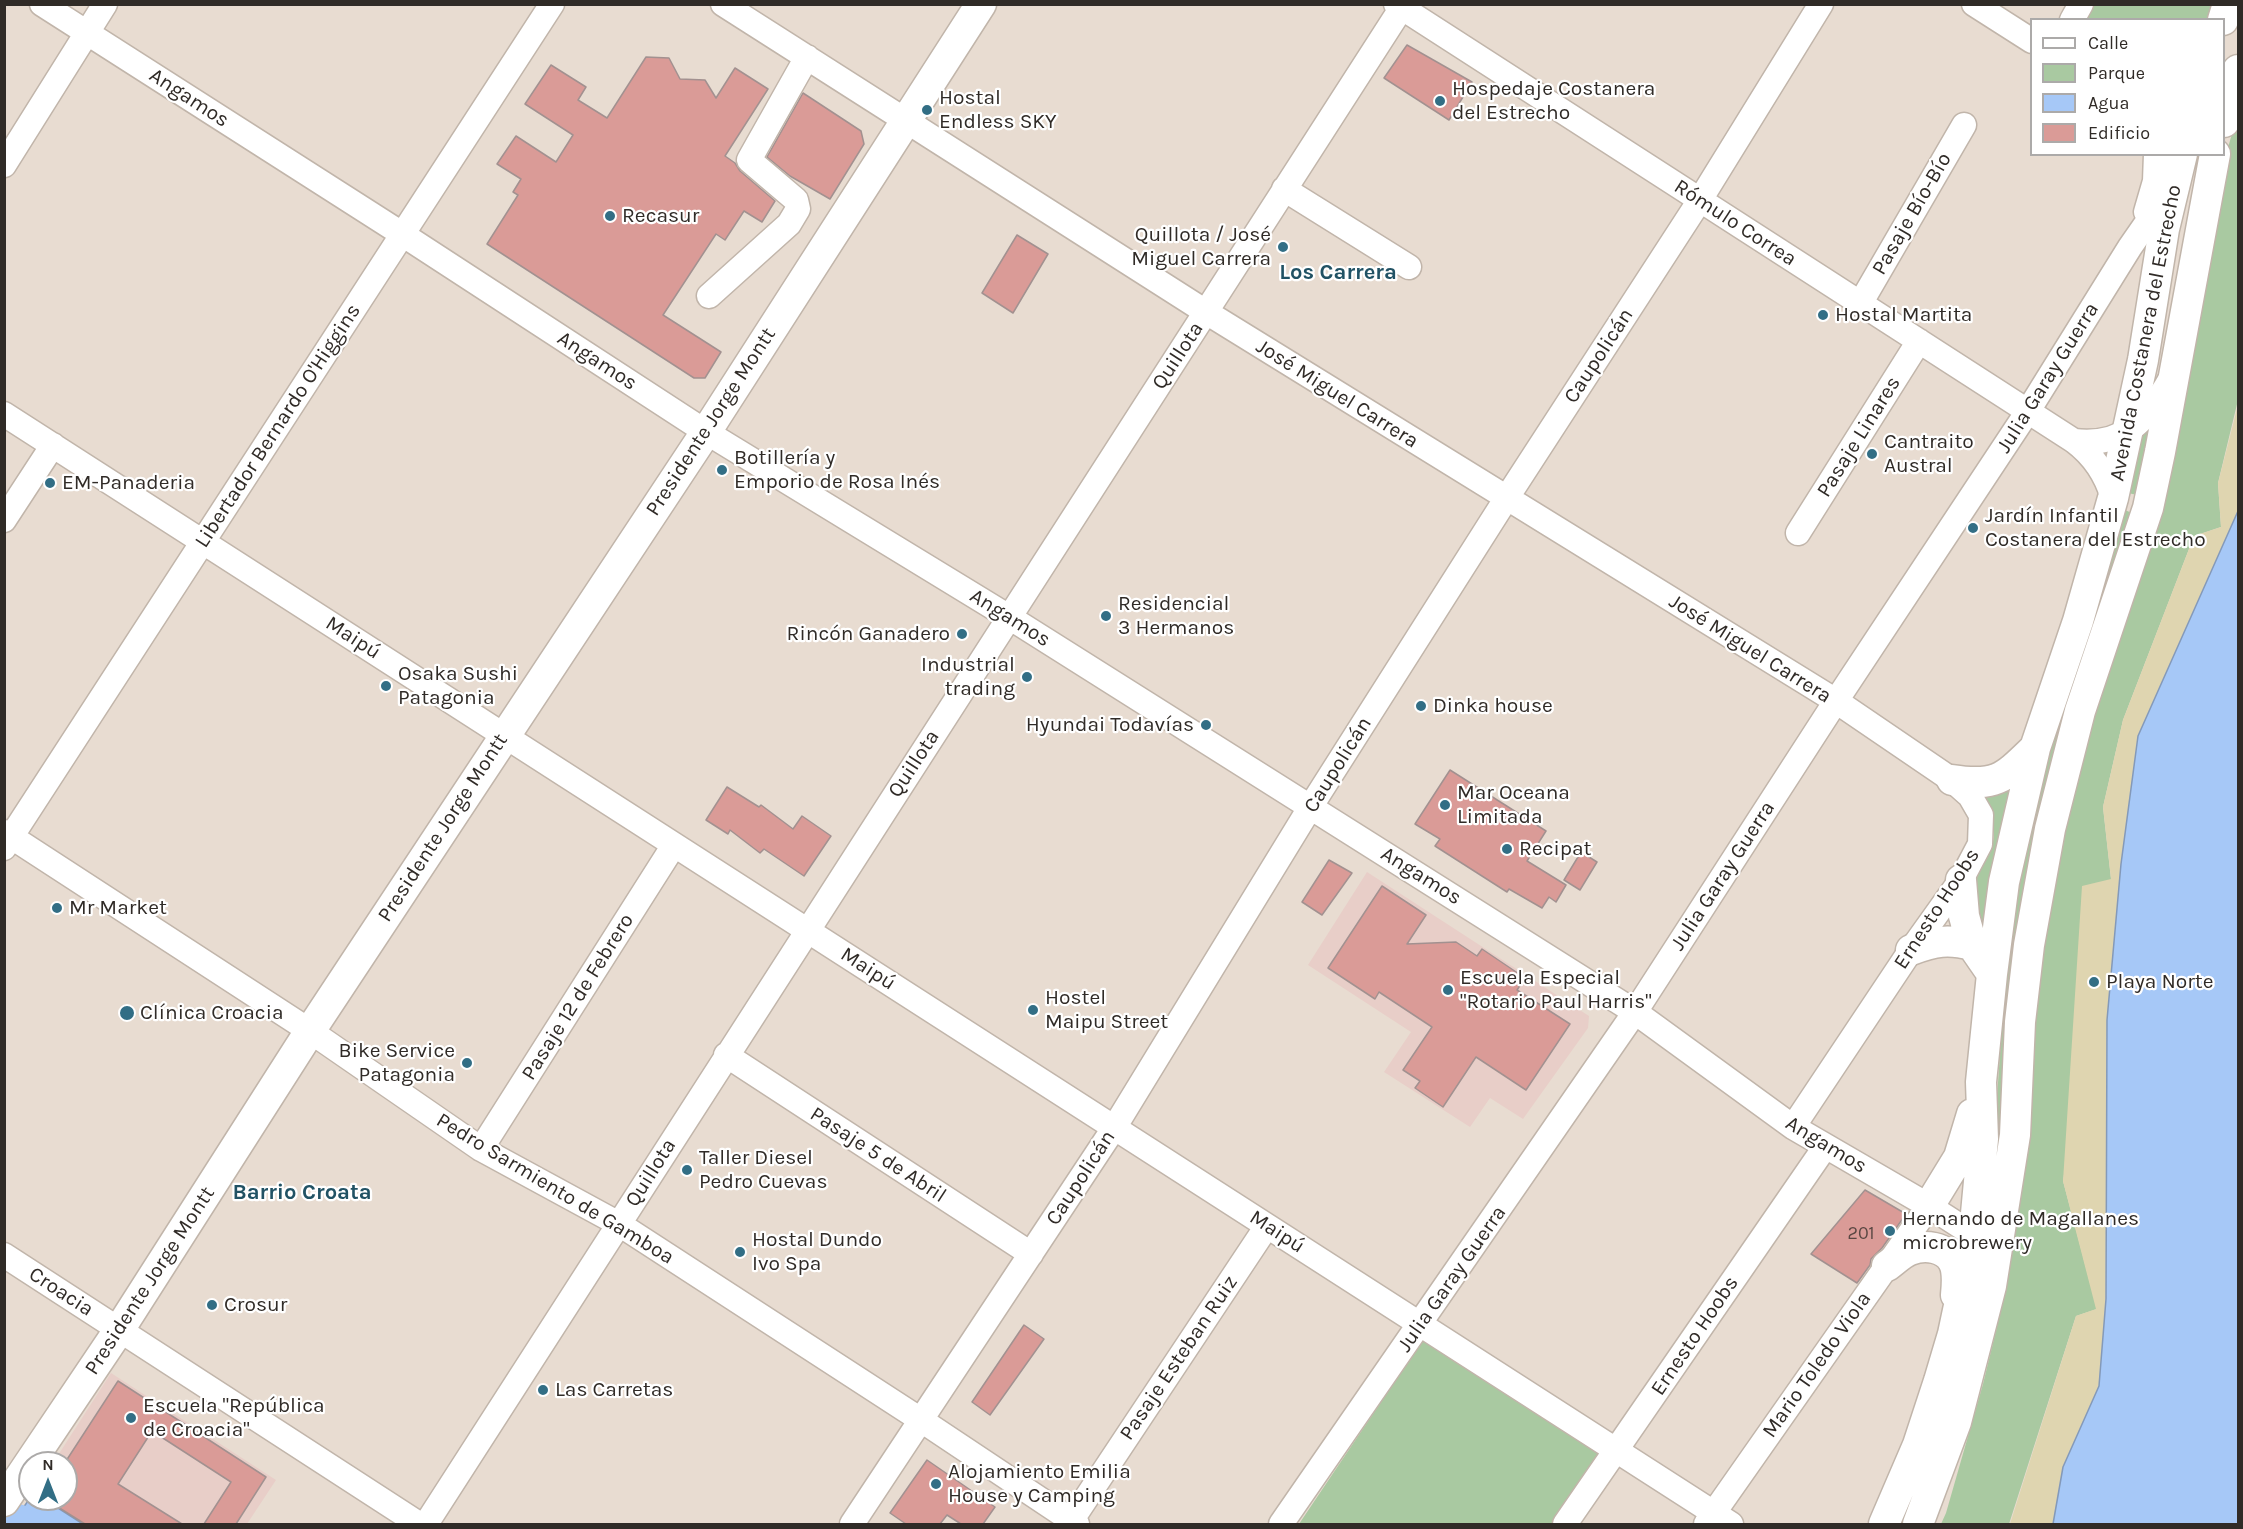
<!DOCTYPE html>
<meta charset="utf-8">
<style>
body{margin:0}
#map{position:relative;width:2243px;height:1529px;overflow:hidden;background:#e8dcd1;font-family:Karla,sans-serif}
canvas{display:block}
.frame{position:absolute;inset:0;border:6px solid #302b27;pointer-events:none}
.legend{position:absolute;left:2030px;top:18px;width:195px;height:138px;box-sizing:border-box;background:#fff;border:2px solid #acaaa9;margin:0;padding:8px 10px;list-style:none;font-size:18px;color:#302b27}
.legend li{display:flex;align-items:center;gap:12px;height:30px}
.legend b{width:30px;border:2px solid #acaaa9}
.north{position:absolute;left:18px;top:1451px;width:60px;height:60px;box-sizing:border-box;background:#fff;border:2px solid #acaaa9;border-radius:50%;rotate:0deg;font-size:16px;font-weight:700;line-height:24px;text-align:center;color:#302b27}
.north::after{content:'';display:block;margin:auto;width:21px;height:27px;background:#326e85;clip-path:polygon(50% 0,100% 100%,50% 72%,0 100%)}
</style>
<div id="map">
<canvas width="2243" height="1529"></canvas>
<div class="frame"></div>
<ul class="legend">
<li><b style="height:8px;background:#fff"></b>Calle</li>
<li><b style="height:16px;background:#a9c9a1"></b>Parque</li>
<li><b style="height:16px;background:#a6c8f7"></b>Agua</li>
<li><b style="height:16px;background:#da9b97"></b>Edificio</li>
</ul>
<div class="north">N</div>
</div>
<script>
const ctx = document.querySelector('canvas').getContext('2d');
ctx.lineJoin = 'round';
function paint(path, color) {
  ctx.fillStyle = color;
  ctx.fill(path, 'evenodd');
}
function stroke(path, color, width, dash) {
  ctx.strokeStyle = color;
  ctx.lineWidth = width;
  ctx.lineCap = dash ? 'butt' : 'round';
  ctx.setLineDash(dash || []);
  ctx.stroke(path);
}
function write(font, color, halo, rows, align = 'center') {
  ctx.font = font + ' Karla,sans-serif';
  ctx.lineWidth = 4.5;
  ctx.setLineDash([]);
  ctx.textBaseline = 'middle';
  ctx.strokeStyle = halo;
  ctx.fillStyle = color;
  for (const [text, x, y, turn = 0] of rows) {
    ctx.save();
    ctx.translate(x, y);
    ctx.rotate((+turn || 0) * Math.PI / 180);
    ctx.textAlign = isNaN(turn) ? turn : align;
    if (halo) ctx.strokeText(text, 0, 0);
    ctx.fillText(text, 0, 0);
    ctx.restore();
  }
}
paint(new Path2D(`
 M 1367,872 L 1589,1016 L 1588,1028 L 1523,1119 L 1490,1098 L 1470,1127 L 1384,1072 L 1411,1032 L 1308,965 Z
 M 111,1373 L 276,1480 L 247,1524 L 84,1524 L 44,1499 L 66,1499 L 66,1463 L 53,1463 Z`), '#e8cec8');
paint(new Path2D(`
 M 2092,5 L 2215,5 L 2210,19 L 2082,20 Z
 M 2238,112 L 2238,400 L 2218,483 L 2221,527 L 2194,536 L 2123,720 L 2103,807 L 2111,879 L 2063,1181 L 2097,1309 L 2076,1316 L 2009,1524 L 1941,1524 L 1946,1513 L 1983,1384 L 2001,1310 L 2014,1243 L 2033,1001 L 2051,878 L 2221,173 Z
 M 2155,413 L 2137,495 L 2128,493 L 2141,432 Z
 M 2125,510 L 2134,514 L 2098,619 L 2003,1121 L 1991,1243 L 1994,1142 L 2008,935 L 2024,828 Z
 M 2015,778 L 1983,943 C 1981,931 1970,887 1972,878 C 1973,869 1982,860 1987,854 C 2004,832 1986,809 1974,790 Z
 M 1424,1338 L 1600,1453 L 1556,1524 L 1299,1524 Z`), '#a9c9a1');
paint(new Path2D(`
 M 2238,405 L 2238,511 L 2138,736 L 2107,1020 L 2106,1299 L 2099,1386 L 2063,1467 L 2053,1524 L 2010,1524 L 2076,1316 L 2096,1309 L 2063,1181 L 2082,886 L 2111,879 L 2103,807 L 2123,720 L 2194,536 L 2221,527 L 2218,483 Z`), '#dfd5b0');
const water = new Path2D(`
 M 2238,511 L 2238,1524 L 2053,1524 L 2063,1467 L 2099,1386 L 2106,1299 L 2107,1020 L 2121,864 L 2138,736 Z
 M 30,1498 L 44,1499 L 83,1524 L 12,1524 Z`);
paint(water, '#a6c8f7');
stroke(water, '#8399b9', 1.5);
stroke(new Path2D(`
 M 4,1518 L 23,1524`), '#a6c8f7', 36);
const building = new Path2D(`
 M 1407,45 L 1472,82 L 1449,120 L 1384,78 Z
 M 646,57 L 669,58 L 680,79 L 705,80 L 716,98 L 735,68 L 768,89 L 725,156 L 735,163 L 740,171 L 775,201 L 762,222 L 744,211 L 725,240 L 716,234 L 663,315 L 721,352 L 705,378 L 694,378 L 487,244 L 518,195 L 513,192 L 521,179 L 497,164 L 516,136 L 556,162 L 573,135 L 525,104 L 551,65 L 586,87 L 578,100 L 607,118 Z
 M 803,93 L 861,131 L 864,144 L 830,199 L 790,176 L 767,157 Z
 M 1017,235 L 1048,254 L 1013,313 L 982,293 Z
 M 1450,770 L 1546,831 L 1527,861 L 1566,885 L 1556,902 L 1549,897 L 1542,908 L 1509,889 L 1507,892 L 1435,846 L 1440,839 L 1415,824 Z
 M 727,787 L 759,807 L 761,805 L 793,829 L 802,816 L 831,836 L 804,876 L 764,849 L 760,853 L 730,830 L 728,834 L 706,820 Z
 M 1581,852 L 1597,862 L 1580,890 L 1564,880 Z
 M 1329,860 L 1352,873 L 1322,915 L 1302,902 Z
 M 1382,886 L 1426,915 L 1407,944 L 1456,942 L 1477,956 L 1482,949 L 1525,978 L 1517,990 L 1570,1024 L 1526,1090 L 1476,1057 L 1443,1107 L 1415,1088 L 1420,1081 L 1403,1070 L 1432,1027 L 1379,992 L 1375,999 L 1328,968 Z
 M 1865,1190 L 1906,1214 L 1882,1248 L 1871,1259 L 1870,1265 L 1857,1283 L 1811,1254 Z
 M 1024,1325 L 1044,1339 L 990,1415 L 972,1402 Z
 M 118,1381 L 266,1477 L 236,1524 L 204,1524 L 231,1482 L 152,1431 L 118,1484 L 182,1524 L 85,1524 L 45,1499 L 66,1499 L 66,1461 Z
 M 927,1460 L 995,1507 L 983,1524 L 961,1524 L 947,1515 L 940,1524 L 906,1524 L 890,1513 Z`);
paint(building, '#da9b97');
stroke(building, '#a29190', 1.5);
const minor = new Path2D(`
 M 42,4 L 402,234 L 706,432 L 1009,617 L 1635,1012 L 1793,1127 L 1929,1206 L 1974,1235
 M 723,4 L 1206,312 L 1836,701 L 1952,780 L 1970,796 L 1981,815 L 1980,844 L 1961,880 L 1911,950 L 1793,1127
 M 1396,4 L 2074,441 C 2094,456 2106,474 2113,498
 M 1974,4 L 2032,41
 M 2072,20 L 2081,4
 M 4,165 L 105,4
 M 1284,189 L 1409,267
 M 2146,212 L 2155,181 L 2156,154
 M 709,296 L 789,224 L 798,209 L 796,200 L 749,160 L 807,57
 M 1860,304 L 1964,125
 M 4,414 L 1731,1524
 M 2074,441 C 2124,447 2147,420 2170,380
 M 4,520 L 53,445
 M 1798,533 L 1919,341
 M 4,832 L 310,1031 L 481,1149 L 619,1224 L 921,1420 L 1077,1524
 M 4,848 L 552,4
 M 726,1055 L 1031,1254
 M 481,1149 L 674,845
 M 4,1255 L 419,1524
 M 1071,1521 L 1267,1226
 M 426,1524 L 1404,4
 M 852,1524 L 1114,1128 L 1311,806 L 1506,499 L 1700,200 L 1821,4
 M 1281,1524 L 1635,1012 L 1836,701 L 2028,411 L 2130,247 L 2171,188
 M 1565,1524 L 1825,1147
 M 1706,1524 L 1929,1206`);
const major = new Path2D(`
 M 2223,20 L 2228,4
 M 2224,122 L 2238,70
 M 1952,780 C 1997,787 2004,778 2035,748
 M 1961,880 L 1964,916 L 1972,945 L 1992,974
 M 1911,950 C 1935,941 1948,939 1972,945
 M 1929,1206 L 1959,1157 L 1972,1114
 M 1887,1266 C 1894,1261 1902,1253 1910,1250 C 1925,1244 1945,1247 1953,1261 C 1958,1270 1957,1285 1956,1295
 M 4,1501 L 119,1330 L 310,1031 L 706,432 L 981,4
 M 1884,1524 L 1918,1445 L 1939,1381 L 1953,1334 L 1974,1235 L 1983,1139 L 1981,1082 L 1992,974 L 2004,882 L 2035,748 L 2078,621 L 2113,498 L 2143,360 L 2164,229 L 2182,154
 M 1918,1524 L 1956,1422 L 1991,1286 L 2015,1135 L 2020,1022 L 2029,945 L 2050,829 L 2080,711 L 2148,508 L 2160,452 L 2215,154`);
stroke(minor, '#c1b5aa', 27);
stroke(major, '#c1b5aa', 33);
stroke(minor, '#fff', 24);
stroke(major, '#fff', 30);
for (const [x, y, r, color] of [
 [1440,101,6,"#326e85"],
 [927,110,6,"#326e85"],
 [610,216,6,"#326e85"],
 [1283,247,6,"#326e85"],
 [1823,315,6,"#326e85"],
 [1872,454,6,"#326e85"],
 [722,470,6,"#326e85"],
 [50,483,6,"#326e85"],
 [1973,528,6,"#326e85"],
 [1106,616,6,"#326e85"],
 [962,634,6,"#326e85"],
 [1027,677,6,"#326e85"],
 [386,686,6,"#326e85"],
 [1421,706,6,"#326e85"],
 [1206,725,6,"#326e85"],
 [1445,805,6,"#326e85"],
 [1507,849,6,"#326e85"],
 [57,908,6,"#326e85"],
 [2094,982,6,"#326e85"],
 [1448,990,6,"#326e85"],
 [1033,1010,6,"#326e85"],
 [127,1013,8,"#326e85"],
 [467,1063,6,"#326e85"],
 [687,1170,6,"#326e85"],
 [1890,1231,6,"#326e85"],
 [740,1252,6,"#326e85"],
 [212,1305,6,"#326e85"],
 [543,1390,6,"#326e85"],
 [131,1418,6,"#326e85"],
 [936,1484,6,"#326e85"]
]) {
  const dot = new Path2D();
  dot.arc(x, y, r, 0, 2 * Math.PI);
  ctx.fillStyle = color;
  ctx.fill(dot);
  stroke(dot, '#fff', 2);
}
write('18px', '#5a4743', null, [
 ["201",1861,1234]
]);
write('21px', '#302b27', '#fff', [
 ["Hospedaje Costanera",1452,89],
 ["del Estrecho",1452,113],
 ["Hostal",939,98],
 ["Endless SKY",939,122],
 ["Recasur",622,216],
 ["Quillota / José",1271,235,"right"],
 ["Miguel Carrera",1271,259,"right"],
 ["Hostal Martita",1835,315],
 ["Cantraito",1884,442],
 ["Austral",1884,466],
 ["Botillería y",734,458],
 ["Emporio de Rosa Inés",734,482],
 ["EM-Panaderia",62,483],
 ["Jardín Infantil",1985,516],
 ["Costanera del Estrecho",1985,540],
 ["Residencial",1118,604],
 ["3 Hermanos",1118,628],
 ["Rincón Ganadero",950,634,"right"],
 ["Industrial",1015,665,"right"],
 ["trading",1015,689,"right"],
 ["Osaka Sushi",398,674],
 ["Patagonia",398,698],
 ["Dinka house",1433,706],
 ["Hyundai Todavías",1194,725,"right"],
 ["Mar Oceana",1457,793],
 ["Limitada",1457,817],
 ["Recipat",1519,849],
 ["Mr Market",69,908],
 ["Escuela Especial",1460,978],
 ["\"Rotario Paul Harris\"",1460,1002],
 ["Playa Norte",2106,982],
 ["Hostel",1045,998],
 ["Maipu Street",1045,1022],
 ["Clínica Croacia",140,1013],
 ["Bike Service",455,1051,"right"],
 ["Patagonia",455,1075,"right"],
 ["Taller Diesel",699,1158],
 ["Pedro Cuevas",699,1182],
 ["Hernando de Magallanes",1902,1219],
 ["microbrewery",1902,1243],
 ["Hostal Dundo",752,1240],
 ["Ivo Spa",752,1264],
 ["Crosur",224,1305],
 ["Las Carretas",555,1390],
 ["Escuela \"República",143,1406],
 ["de Croacia\"",143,1430],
 ["Alojamiento Emilia",948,1472],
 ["House y Camping",948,1496]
], 'left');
write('21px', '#302b27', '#fff', [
 ["Angamos",189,98,33],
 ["Pasaje Bío-Bío",1912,214,-60],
 ["Rómulo Correa",1735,223,33],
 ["Avenida Costanera del Estrecho",2146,333,-79],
 ["Quillota",1178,356,-57],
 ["Caupolicán",1599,356,-57],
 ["Angamos",597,361,33],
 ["Julia Garay Guerra",2048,378,-58],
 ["José Miguel Carrera",1337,394,32],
 ["Presidente Jorge Montt",711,422,-57],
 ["Libertador Bernardo O'Higgins",278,426,-57],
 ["Pasaje Linares",1859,437,-58],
 ["Angamos",1010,618,32],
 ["Maipú",353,638,33],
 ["José Miguel Carrera",1750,649,32],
 ["Quillota",914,764,-57],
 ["Caupolicán",1338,765,-58],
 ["Presidente Jorge Montt",443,828,-57],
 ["Angamos",1421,876,32],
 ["Julia Garay Guerra",1723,876,-57],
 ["Ernesto Hoobs",1937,909,-57],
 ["Maipú",868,969,33],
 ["Pasaje 12 de Febrero",578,997,-58],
 ["Angamos",1826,1145,31],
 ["Pasaje 5 de Abril",878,1155,33],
 ["Quillota",651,1173,-58],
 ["Caupolicán",1081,1178,-57],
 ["Pedro Sarmiento de Gamboa",555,1189,31],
 ["Maipú",1277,1232,33],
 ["Julia Garay Guerra",1452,1279,-55],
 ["Presidente Jorge Montt",150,1281,-57],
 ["Croacia",61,1292,33],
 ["Ernesto Hoobs",1695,1336,-56],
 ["Pasaje Esteban Ruiz",1179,1358,-56],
 ["Mario Toledo Viola",1817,1365,-55]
]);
write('bold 22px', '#215264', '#fff', [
 ["Los Carrera",1338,273],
 ["Barrio Croata",302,1193]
]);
</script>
